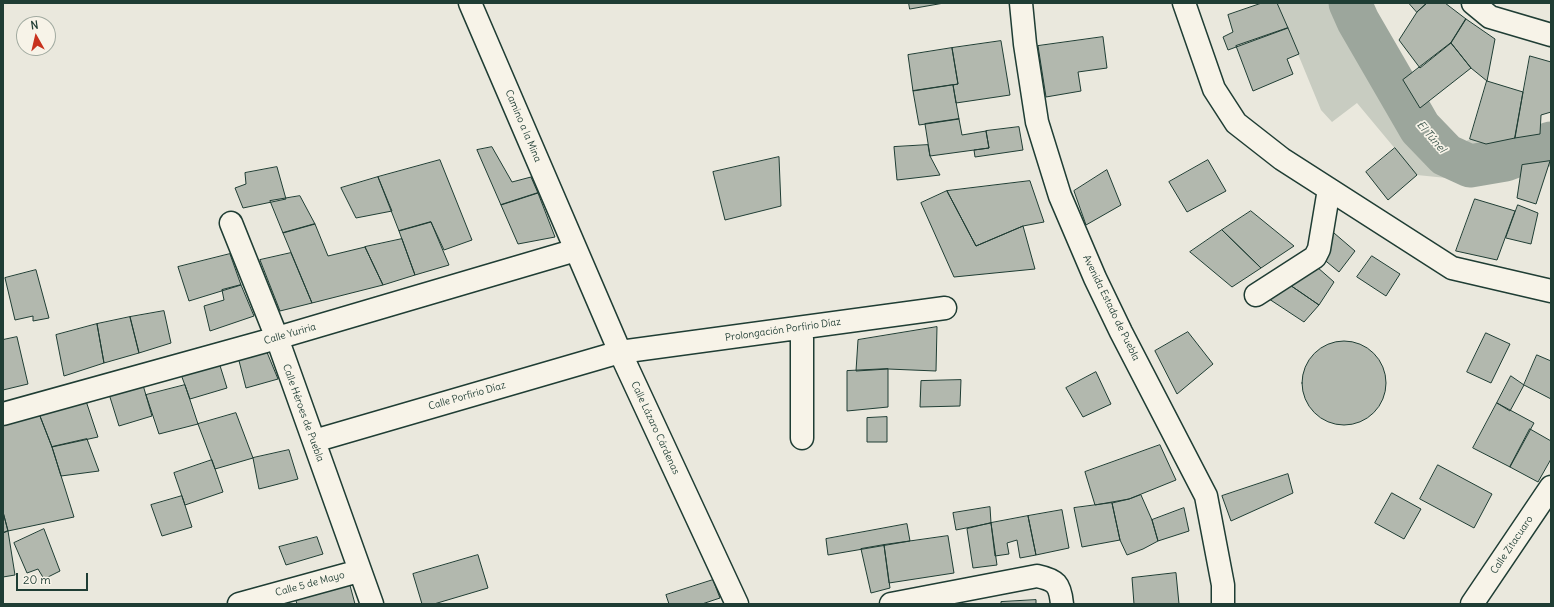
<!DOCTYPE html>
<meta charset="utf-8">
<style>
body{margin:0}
#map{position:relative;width:1554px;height:607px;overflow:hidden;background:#eae8dd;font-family:Delius,sans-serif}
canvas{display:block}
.frame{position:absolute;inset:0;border:4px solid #1f3d34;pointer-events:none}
.north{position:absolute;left:16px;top:16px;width:40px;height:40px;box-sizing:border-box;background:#f7f3e8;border:1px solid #a1aaa0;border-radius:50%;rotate:352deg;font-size:11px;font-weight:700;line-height:16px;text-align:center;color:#1f3d34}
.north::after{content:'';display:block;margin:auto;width:14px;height:18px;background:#c8321e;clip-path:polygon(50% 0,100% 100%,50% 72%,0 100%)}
.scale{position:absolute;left:16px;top:573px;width:72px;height:18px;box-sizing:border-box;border:2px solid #1f3d34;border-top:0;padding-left:5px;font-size:12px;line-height:14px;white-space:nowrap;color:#1f3d34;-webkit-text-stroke:3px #f7f3e8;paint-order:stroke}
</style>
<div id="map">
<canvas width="1554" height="607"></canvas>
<div class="frame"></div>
<div class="north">N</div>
<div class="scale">20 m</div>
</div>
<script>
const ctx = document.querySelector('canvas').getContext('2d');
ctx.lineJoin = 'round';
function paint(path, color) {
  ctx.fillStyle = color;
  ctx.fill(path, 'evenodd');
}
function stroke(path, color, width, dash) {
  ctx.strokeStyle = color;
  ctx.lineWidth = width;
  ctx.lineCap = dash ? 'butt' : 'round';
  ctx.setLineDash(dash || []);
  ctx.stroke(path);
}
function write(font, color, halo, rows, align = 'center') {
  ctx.font = font + ' Delius,sans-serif';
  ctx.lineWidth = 3.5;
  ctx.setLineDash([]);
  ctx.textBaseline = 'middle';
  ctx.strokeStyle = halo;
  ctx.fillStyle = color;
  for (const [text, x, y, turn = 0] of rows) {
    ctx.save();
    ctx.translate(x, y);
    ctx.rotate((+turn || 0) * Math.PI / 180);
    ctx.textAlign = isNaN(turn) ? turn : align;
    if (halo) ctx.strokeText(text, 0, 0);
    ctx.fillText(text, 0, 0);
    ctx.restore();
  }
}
paint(new Path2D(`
 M 1277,3 L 1363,3 C 1379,39 1397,75 1420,107 C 1430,122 1442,134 1453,148 L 1470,139 L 1486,144 L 1540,134 L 1551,134 L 1551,161 L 1522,165 L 1521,173 L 1466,180 L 1417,175 L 1357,103 L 1332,122 L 1321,110 Z`), '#c8ccc1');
stroke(new Path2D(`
 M 1350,3 L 1358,21 L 1420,128 L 1446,155 L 1470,166 L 1505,160 L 1551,143`), '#9ca69c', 43);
const building = new Path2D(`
 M 909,3 L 944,3 L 910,9 Z
 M 1262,3 L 1277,3 L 1288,28 L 1228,50 L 1223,37 L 1233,32 L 1228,15 Z
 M 1409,3 L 1427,3 L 1417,12 Z
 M 1427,3 L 1445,3 L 1466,19 L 1451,43 L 1420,68 L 1399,40 L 1417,12 Z
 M 1466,19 L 1495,39 L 1487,81 L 1471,68 L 1451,43 Z
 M 1288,28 L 1299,54 L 1287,59 L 1293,74 L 1253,91 L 1236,46 Z
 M 1103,37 L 1107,68 L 1078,72 L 1081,91 L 1046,97 L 1038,46 Z
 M 1001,41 L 1010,95 L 956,103 L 953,85 L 958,84 L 952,48 Z
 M 1451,43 L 1471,68 L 1420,108 L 1403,80 Z
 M 952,48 L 958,84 L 913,91 L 908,55 Z
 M 1530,56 L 1551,62 L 1551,112 L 1541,115 L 1540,134 L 1515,138 Z
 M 1487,81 L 1523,92 L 1515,138 L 1486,144 L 1470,139 Z
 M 953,85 L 959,119 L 919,125 L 913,91 Z
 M 959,119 L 962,135 L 986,131 L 989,148 L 930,156 L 925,124 Z
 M 1019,127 L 1023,150 L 975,157 L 974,150 L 989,148 L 986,131 Z
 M 928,145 L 930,156 L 940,175 L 897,180 L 894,147 Z
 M 492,147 L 512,182 L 531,177 L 538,193 L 501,205 L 477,150 Z
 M 1395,148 L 1417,175 L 1388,200 L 1366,172 Z
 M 779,157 L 781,206 L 725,220 L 713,172 Z
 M 440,160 L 472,240 L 444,250 L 431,222 L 399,231 L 378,177 Z
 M 1208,160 L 1226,191 L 1187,212 L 1169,182 Z
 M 1550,161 L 1536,204 L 1517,198 L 1522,165 Z
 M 277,167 L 286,199 L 243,208 L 235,188 L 246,184 L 245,173 Z
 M 1107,170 L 1121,205 L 1086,225 L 1074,191 Z
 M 378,177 L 392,211 L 356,218 L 341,188 Z
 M 1030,181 L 1044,222 L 1023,226 L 976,246 L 947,191 Z
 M 947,191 L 976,246 L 1023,226 L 1035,269 L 954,277 L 921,203 Z
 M 538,193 L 555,237 L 518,244 L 501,205 Z
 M 300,196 L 315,224 L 283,233 L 270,201 Z
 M 1475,199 L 1515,211 L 1497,260 L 1456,251 Z
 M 1518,205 L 1538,213 L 1531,244 L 1506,238 Z
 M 1251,211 L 1294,246 L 1261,268 L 1222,230 Z
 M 431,222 L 449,265 L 415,275 L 399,231 Z
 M 315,224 L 328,256 L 365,247 L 383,285 L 312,303 L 283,233 Z
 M 1327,227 L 1355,251 L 1339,272 L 1321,257 Z
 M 1222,230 L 1261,268 L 1232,287 L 1190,252 Z
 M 402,239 L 415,275 L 383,285 L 365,247 Z
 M 291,253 L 312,303 L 280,311 L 260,260 Z
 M 230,254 L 241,285 L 189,301 L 178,267 Z
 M 1372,256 L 1400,274 L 1386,296 L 1357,277 Z
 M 1317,267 L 1334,282 L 1319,305 L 1287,283 Z
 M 36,270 L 49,318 L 33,321 L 33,316 L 15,320 L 5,278 Z
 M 1287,283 L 1319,305 L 1304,322 L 1263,295 Z
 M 241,285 L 254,316 L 210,331 L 204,306 L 224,300 L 222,290 Z
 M 164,311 L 171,343 L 139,353 L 130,317 Z
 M 130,317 L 139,353 L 104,363 L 97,324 Z
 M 97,324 L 104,363 L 64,376 L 56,335 Z
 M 937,327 L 936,371 L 888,369 L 856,371 L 858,340 Z
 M 1188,332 L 1213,364 L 1177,394 L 1155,351 Z
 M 1486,333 L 1510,344 L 1491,383 L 1467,372 Z
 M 17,337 L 28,384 L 3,390 L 3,340 Z
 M1302 383a42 42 0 1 1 84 0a42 42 0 1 1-84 0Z
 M 264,345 L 278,379 L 246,388 L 237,353 Z
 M 1537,355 L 1551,361 L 1551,399 L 1524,385 Z
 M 217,356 L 227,388 L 190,399 L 179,369 Z
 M 888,369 L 888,407 L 847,411 L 847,371 Z
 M 1096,372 L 1111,404 L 1083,417 L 1066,388 Z
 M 1511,376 L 1524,385 L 1510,411 L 1497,403 Z
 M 961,380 L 960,406 L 920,407 L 921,381 Z
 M 143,385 L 152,416 L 119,426 L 109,394 Z
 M 185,385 L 198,424 L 159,434 L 146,395 Z
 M 85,398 L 98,437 L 52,447 L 38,411 Z
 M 1497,403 L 1534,423 L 1510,467 L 1473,448 Z
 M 38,411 L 52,447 L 74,517 L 8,531 L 3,512 L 3,420 Z
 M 236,413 L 253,458 L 215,469 L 198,424 Z
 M 887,417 L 887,442 L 867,442 L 867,418 Z
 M 1530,429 L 1551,441 L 1551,459 L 1538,482 L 1510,467 Z
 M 87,439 L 99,471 L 61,476 L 52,447 Z
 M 1160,445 L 1176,480 L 1129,499 L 1095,505 L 1085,472 Z
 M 289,450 L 298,479 L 259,489 L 253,458 Z
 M 212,460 L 223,492 L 185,505 L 174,473 Z
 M 1438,465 L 1492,494 L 1474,528 L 1420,499 Z
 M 1288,474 L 1293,493 L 1231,521 L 1222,496 Z
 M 1392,493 L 1421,509 L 1404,539 L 1375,523 Z
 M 1141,495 L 1152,520 L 1158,541 L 1143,549 L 1127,555 L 1120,540 L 1112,503 L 1129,499 Z
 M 182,496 L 192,527 L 162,536 L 151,505 Z
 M 1112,503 L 1120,540 L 1082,547 L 1074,508 Z
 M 990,507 L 991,523 L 956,530 L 953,513 Z
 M 1184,508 L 1189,531 L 1158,541 L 1152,520 Z
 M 1062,510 L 1069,548 L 1036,555 L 1028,516 Z
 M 3,512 L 8,531 L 3,533 Z
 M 1028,516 L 1036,555 L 1020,558 L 1017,540 L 1007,543 L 1009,554 L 995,556 L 991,523 Z
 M 991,523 L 997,565 L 973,568 L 967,529 Z
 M 907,524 L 910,541 L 828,555 L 826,539 Z
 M 44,529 L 60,571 L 44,579 L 38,569 L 27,573 L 14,543 Z
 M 8,531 L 15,575 L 3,577 L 3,533 Z
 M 948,536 L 954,573 L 889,583 L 884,545 Z
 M 317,537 L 323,554 L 286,565 L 279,547 Z
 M 884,545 L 890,588 L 871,593 L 861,549 Z
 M 478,555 L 488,588 L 434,604 L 422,604 L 413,574 Z
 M 1176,573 L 1179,604 L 1134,604 L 1132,578 Z
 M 348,578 L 355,604 L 297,604 L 294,594 Z
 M 713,580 L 720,598 L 702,604 L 669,604 L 666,595 Z
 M 1036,600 L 1036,604 L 1001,604 L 1001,602 Z`);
paint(building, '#b2b8ae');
stroke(building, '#1f3d34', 1);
const minor = new Path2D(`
 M 470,3 L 620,352 L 737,604
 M 1021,3 L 1025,44 L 1037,122 L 1060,196 L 1095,278 L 1121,332 L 1206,496 L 1223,585 L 1223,604
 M 1184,3 L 1214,89 L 1236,123 L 1282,159 L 1452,268 L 1551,291
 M 231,223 L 277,338 L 372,604
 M 1256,295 L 1315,257 L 1319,249 L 1329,189
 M 802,328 L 802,438
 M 3,414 L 277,338 L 576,250
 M 314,441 L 620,352 L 945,308
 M 239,604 L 359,571
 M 891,604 L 1037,576 C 1056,580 1060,584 1062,604
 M 1472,604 L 1551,487`);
const major = new Path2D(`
 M 1473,3 L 1490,17 L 1551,35`);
stroke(minor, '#1f3d34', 25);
stroke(major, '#1f3d34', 25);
stroke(minor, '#f7f3e8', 22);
stroke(major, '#f7f3e8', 22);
write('10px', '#1f3d34', '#f7f3e8', [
 ["Camino a la Mina",523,126,67],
 ["Avenida Estado de Puebla",1111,308,64],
 ["Prolongación Porfirio Díaz",783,330,-8],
 ["Calle Yuriria",290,334,-16],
 ["Calle Porfirio Díaz",467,396,-16],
 ["Calle Héroes de Puebla",303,413,70],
 ["Calle Lázaro Cárdenas",655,428,65],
 ["Calle Zitacuaro",1512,545,-56],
 ["Calle 5 de Mayo",310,584,-15]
]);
write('italic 11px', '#445c53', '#f7f3e8', [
 ["El Túnel",1431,137,49]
]);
</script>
